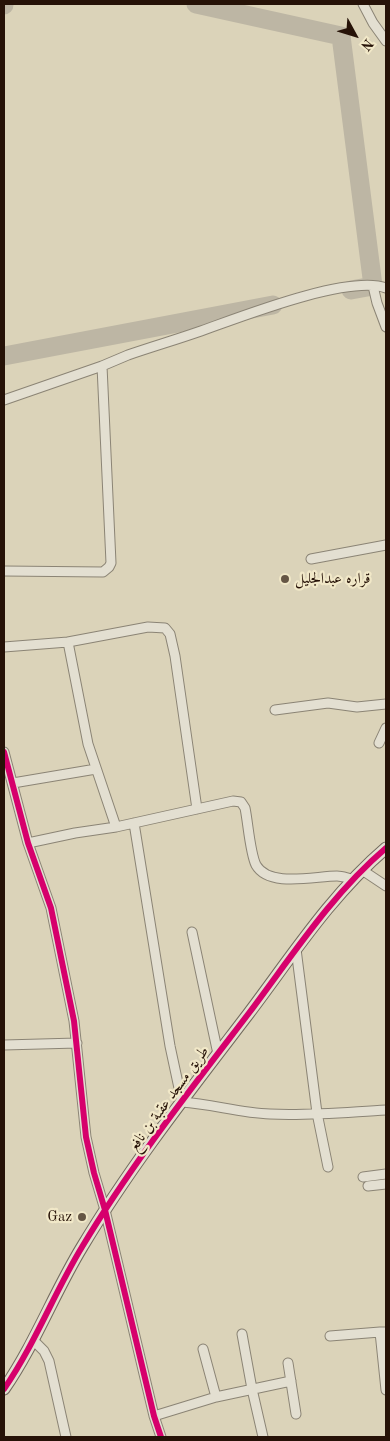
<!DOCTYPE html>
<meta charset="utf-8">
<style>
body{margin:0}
#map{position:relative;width:390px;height:1441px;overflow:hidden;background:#dbd3b9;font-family:"Old Standard TT",serif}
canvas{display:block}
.frame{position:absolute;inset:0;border:5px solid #261207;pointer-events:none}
.north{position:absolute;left:330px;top:10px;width:50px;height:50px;-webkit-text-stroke:4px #f1e8c8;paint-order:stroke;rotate:129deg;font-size:14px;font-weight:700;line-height:20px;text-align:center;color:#261207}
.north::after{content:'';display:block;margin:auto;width:18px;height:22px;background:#261207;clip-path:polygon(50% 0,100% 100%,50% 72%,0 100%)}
</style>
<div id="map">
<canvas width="390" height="1441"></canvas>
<div class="frame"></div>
<div class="north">N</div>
</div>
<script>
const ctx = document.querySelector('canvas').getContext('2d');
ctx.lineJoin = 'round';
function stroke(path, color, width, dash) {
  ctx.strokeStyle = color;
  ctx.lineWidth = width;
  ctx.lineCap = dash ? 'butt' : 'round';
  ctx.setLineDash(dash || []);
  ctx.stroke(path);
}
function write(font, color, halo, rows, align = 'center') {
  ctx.font = font + ' "Old Standard TT",Amiri,serif';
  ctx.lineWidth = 4.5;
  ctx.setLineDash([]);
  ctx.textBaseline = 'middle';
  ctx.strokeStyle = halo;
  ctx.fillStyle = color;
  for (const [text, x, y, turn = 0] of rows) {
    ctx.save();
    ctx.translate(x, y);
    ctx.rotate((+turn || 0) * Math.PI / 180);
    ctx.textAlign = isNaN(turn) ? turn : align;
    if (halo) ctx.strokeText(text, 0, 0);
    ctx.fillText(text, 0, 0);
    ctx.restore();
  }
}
stroke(new Path2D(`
 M 196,4 L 341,36 L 373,286 L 351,290
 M 4,5 L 4,4
 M 4,356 L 273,305`), '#bdb6a4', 19);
const street = new Path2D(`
 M 363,4 L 373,23 L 386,41
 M 373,286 L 377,303 L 386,327
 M 4,400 L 102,366
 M 311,559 L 386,545
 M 4,571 L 103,572 L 109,567 L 111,563 L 102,366 L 128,355 C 151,347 175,340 198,332 C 238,318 348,274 386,288
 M 68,642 L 88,744 L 116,827
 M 4,647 L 68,642 L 148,627 L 165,628 L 170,634 L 175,656 L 197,809
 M 275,710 L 328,703 L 357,707 L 386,704
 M 379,743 L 386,728
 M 4,752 L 28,843 L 51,908 L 74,1021 L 86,1137 L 94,1173 L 105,1210 L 154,1416 L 161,1437
 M 13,783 L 96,769
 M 134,823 L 170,1046 L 182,1102 C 212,1104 240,1113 270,1114 C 309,1116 348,1112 386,1110
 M 28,843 L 75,833 L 116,827 L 233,801 L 241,802 L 245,808 C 248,822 250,853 256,865 C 269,888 315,876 337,876 C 342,876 347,878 352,879
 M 362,870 L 386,886
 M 192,932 L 218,1054
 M 296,949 L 317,1113 L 328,1167
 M 4,1045 L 77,1043
 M 363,1177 L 386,1174
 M 368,1186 L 386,1184
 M 386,1332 L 380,1332 L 386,1390
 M 242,1334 L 252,1389 L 263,1437
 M 330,1336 L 380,1332
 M 33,1340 L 44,1351 L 49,1361 L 66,1437
 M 203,1349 L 216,1397
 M 288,1363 L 296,1414
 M 154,1416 L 216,1397 L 291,1381`);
const secondary = new Path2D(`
 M 4,1389 C 35,1344 54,1293 82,1247 C 131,1165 191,1089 249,1013 C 292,956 331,895 386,848`);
stroke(street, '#8b8475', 11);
stroke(secondary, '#726a5d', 13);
stroke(street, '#e3dfd1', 9);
stroke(secondary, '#e3dfd1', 11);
stroke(new Path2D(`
 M 4,752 L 28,843 L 51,908 L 74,1021 L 86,1137 L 94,1173 L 105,1210 L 154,1416 L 161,1437
 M 4,1389 C 35,1344 54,1293 82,1247 C 131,1165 191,1089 249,1013 C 292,956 331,895 386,848`), '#d6006c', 6);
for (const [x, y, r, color] of [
 [285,579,5,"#655645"],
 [82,1217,5,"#655645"]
]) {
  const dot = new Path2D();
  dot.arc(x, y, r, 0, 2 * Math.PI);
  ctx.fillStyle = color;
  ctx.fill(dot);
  stroke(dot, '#f1e8c8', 2);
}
write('15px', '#261207', '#f1e8c8', [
 ["قراره عبدالجليل",295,579],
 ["Gaz",72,1217,"right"]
], 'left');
write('15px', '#261207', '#f1e8c8', [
 ["طريق مسجد عقبة بن نافع",169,1099,-54]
]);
</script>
